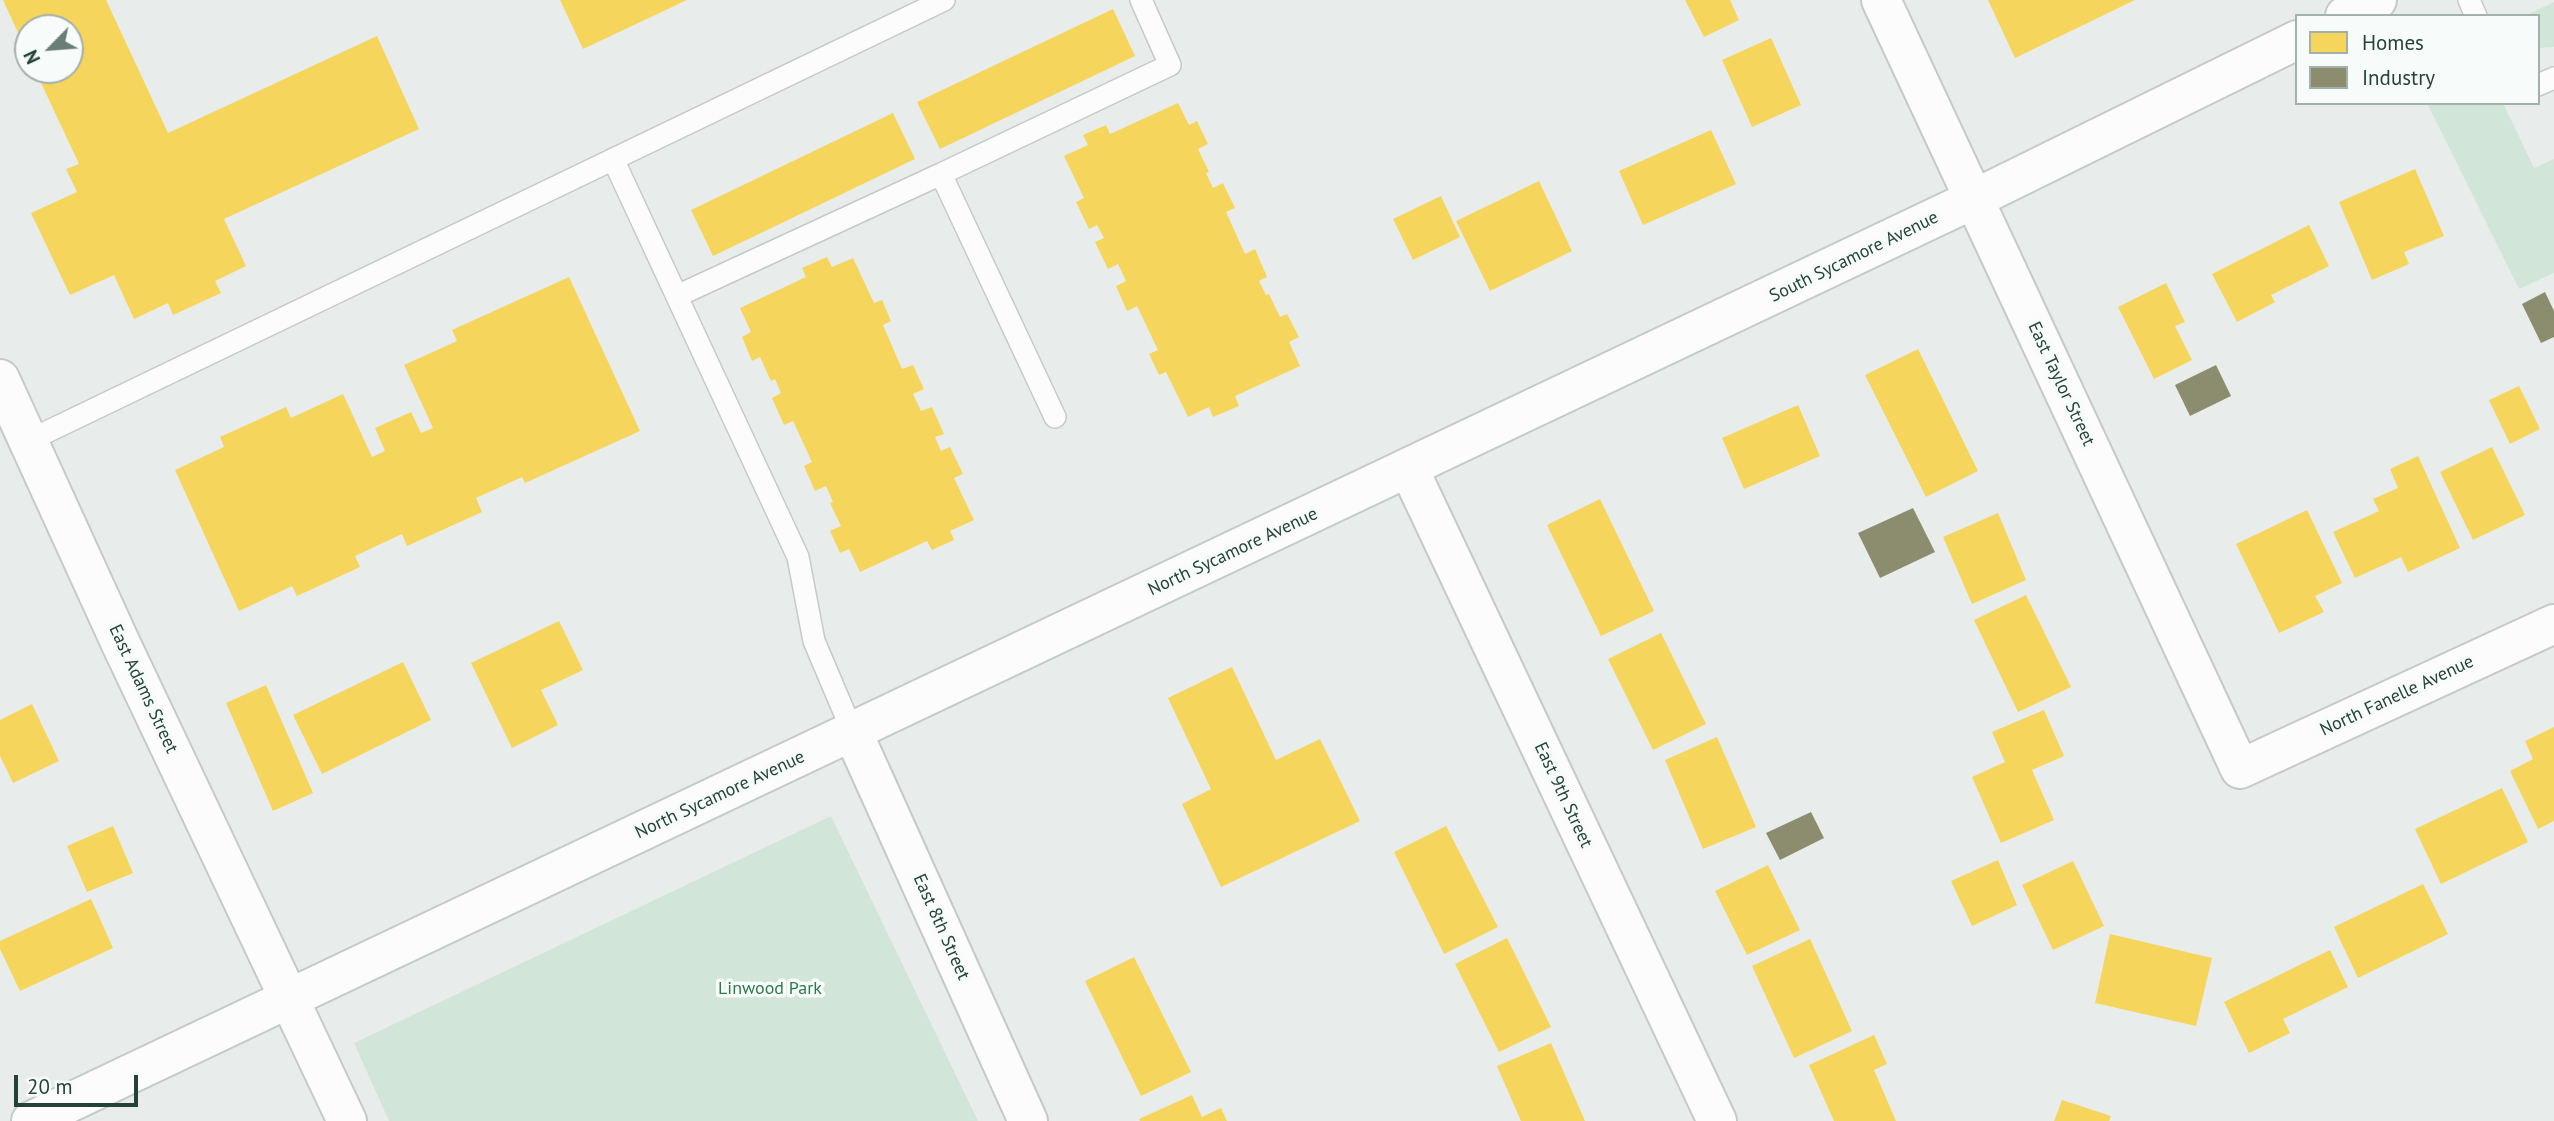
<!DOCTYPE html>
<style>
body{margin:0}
#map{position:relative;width:2554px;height:1121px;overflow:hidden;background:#e8edeb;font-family:"PT Sans",sans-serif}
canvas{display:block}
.legend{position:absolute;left:2295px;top:14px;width:245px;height:91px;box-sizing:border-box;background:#f7fbf9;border:2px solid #a3b1ad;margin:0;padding:9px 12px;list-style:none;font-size:21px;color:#24423a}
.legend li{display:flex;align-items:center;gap:14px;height:35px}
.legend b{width:35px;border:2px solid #a3b1ad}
.north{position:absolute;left:14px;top:14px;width:70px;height:70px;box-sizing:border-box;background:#f7fbf9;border:2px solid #a3b1ad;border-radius:50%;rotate:245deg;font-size:19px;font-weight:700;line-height:28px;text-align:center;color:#24423a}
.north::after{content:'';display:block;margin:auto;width:24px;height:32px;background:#697e78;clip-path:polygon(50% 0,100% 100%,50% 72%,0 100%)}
.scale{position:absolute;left:14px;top:1075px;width:124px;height:32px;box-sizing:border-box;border:4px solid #24423a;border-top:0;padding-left:9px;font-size:21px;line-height:24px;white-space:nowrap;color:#24423a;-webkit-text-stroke:5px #f7fbf9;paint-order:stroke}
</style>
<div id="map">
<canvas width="2554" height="1121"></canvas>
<ul class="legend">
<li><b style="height:19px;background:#f6d55c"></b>Homes</li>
<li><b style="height:19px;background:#8c8c6e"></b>Industry</li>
</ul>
<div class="north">N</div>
<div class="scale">20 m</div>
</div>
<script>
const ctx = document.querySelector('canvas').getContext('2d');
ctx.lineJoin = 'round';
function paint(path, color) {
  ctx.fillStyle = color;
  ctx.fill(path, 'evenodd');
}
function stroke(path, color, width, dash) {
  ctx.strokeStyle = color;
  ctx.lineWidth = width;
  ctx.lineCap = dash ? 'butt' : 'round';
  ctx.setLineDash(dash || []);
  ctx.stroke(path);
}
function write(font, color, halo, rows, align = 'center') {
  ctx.font = font + ' "PT Sans",sans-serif';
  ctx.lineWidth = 7;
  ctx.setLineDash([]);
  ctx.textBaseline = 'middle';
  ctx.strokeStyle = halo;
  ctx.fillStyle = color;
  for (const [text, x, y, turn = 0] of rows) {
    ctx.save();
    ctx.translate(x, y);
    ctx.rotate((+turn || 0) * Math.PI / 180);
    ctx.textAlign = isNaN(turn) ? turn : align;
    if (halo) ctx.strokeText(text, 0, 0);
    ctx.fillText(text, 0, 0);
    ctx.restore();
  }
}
paint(new Path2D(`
 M 2554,2 L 2554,47 L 2538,48 L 2538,16 L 2525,16 Z
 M 2427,103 L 2503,103 L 2534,168 L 2554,159 L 2554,273 L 2519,289 Z
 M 831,816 L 978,1121 L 389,1121 L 354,1043 Z`), '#d1e6d8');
paint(new Path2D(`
 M 3,0 L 106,0 L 168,133 L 377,36 L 419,129 L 224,219 L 246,266 L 215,281 L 221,293 L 173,315 L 168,303 L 134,319 L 114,275 L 70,295 L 31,213 L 77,192 L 66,169 L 79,164 L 35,70 L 70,70 L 70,28 L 28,28 L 28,54 Z
 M 560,0 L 687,0 L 583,49 Z
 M 1685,0 L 1730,0 L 1739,20 L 1704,37 Z
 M 1988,0 L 2135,0 L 2015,58 Z
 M 1113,9 L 1135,56 L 940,149 L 917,102 Z
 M 1771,38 L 1801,105 L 1752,127 L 1722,60 Z
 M 1178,103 L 1189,125 L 1197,121 L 1208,144 L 1198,149 L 1209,172 L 1206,173 L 1213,188 L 1223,183 L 1235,208 L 1226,212 L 1245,254 L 1255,249 L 1267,277 L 1259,281 L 1266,295 L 1269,294 L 1280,317 L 1287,314 L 1299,337 L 1289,342 L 1300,366 L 1235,396 L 1239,406 L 1213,417 L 1209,407 L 1188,417 L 1166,372 L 1159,375 L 1149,354 L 1158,350 L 1137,306 L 1127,311 L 1116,286 L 1126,281 L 1118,264 L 1108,269 L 1095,242 L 1104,238 L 1097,225 L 1089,229 L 1076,202 L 1084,198 L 1064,156 L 1088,145 L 1083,135 L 1106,125 L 1110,134 Z
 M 893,113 L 915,159 L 713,256 L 691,210 Z
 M 1711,130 L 1736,184 L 1643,225 L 1619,171 Z
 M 2415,169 L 2444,236 L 2404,252 L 2409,264 L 2372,280 L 2339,202 Z
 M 1539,181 L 1572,251 L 1490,291 L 1456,221 Z
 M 1441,196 L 1460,237 L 1413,260 L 1393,219 Z
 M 2309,225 L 2329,266 L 2271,295 L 2275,302 L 2237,322 L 2212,274 Z
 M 827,257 L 832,267 L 853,258 L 874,303 L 882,300 L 891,321 L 883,325 L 902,369 L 913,365 L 924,389 L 913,394 L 921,411 L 932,407 L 944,434 L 935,437 L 941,451 L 950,447 L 963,474 L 954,478 L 974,520 L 950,531 L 954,540 L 932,550 L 927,541 L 860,572 L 849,549 L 840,553 L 830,531 L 841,526 L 830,503 L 833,502 L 826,486 L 815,491 L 804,466 L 812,462 L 793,421 L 784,425 L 772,398 L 781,393 L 775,379 L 771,381 L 760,357 L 752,361 L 742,337 L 751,332 L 740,308 L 806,277 L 802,268 Z
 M 569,277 L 640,431 L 525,483 L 522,477 L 476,498 L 482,512 L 407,546 L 402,534 L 355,556 L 360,567 L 297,596 L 292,586 L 239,611 L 175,470 L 224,447 L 220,437 L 286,407 L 291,418 L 343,394 L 372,457 L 385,451 L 375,428 L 411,412 L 421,433 L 433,428 L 404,365 L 457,341 L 452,330 Z
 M 2166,283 L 2185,322 L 2175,326 L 2192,360 L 2154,379 L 2118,307 Z
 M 1918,349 L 1978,471 L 1926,497 L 1865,375 Z
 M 2519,386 L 2540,429 L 2510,444 L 2489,400 Z
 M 1798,405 L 1820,456 L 1744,489 L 1722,438 Z
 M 2492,447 L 2525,515 L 2473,540 L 2440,472 Z
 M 2418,456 L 2460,548 L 2408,572 L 2401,557 L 2355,578 L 2333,532 L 2379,511 L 2373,499 L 2398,488 L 2390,469 Z
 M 1600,499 L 1654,611 L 1601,636 L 1547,525 Z
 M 2307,510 L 2342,583 L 2315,596 L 2324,612 L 2279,633 L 2236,544 Z
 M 1998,513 L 2026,580 L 1972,604 L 1943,537 Z
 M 2026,595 L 2071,687 L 2018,712 L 1974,620 Z
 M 559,621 L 583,670 L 541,690 L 558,725 L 512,748 L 471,663 Z
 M 1661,633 L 1706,724 L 1653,750 L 1608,659 Z
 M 403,662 L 431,720 L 322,774 L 293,715 Z
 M 1232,667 L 1276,760 L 1320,739 L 1360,821 L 1221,887 L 1182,804 L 1211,789 L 1168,698 Z
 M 266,685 L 313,793 L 273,811 L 226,703 Z
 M 32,704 L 59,761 L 13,783 L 0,756 L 0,720 Z
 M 2044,710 L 2064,756 L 2032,770 L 2054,820 L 2001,843 L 1972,777 L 2005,762 L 1992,732 Z
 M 2554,727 L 2554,821 L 2538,829 L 2510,771 L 2533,759 L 2525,741 Z
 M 1717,737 L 1756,827 L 1703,849 L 1665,760 Z
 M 2502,788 L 2528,842 L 2441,884 L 2415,829 Z
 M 113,826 L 133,873 L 87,892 L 67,846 Z
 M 1446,826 L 1498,927 L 1444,954 L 1394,852 Z
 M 1998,860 L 2017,905 L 1972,926 L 1951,881 Z
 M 2073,861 L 2104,926 L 2053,950 L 2022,885 Z
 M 1768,865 L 1800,930 L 1747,955 L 1715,891 Z
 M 2423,884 L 2448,934 L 2358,978 L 2334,927 Z
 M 91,899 L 113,948 L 20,991 L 0,949 L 0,941 Z
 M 2110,934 L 2212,958 L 2196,1026 L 2095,1003 Z
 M 1507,938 L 1551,1027 L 1499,1052 L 1455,964 Z
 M 1810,939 L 1852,1031 L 1794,1058 L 1752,966 Z
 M 2330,950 L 2348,987 L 2283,1019 L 2290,1033 L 2249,1053 L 2224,1002 Z
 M 1134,957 L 1191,1072 L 1141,1096 L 1085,981 Z
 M 1874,1035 L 1887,1064 L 1874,1070 L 1896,1121 L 1834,1121 L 1809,1065 Z
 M 1551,1043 L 1585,1121 L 1521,1121 L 1497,1066 Z
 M 1192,1095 L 1202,1117 L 1221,1108 L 1227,1121 L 1140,1121 L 1139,1119 Z
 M 2062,1100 L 2111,1116 L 2109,1121 L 2054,1121 Z`), '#f6d55c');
paint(new Path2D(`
 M 2545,292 L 2554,311 L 2554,337 L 2541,343 L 2522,304 Z
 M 2216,365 L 2231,396 L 2190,416 L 2175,385 Z
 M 1913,508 L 1935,552 L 1880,578 L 1858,533 Z
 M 1811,812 L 1824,838 L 1780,860 L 1766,833 Z`), '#8c8c6e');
const lane = new Path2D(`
 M 2469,0 L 2476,16
 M 2538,85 L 2554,78
 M 613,159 L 798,557 L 814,641 L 853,733
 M 941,174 L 1170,65 L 1141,0
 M 677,296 L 941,174 L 1055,417
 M 28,441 L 944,0`);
const street = new Path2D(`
 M 1881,0 L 2240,769 L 2554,624
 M 0,379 L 121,644 L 347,1121
 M 1409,469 L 1717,1121
 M 853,733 L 1028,1121`);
const secondary = new Path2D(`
 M 2345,16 L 2377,0
 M 31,1121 L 1974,199 L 2297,40`);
stroke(lane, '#c5cac8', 24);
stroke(street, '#c5cac8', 42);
stroke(secondary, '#c3cbc8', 42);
stroke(lane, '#fcfcfc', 21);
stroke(street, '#fcfcfc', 38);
stroke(secondary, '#fcfcfc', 38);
write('18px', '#24423a', '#f7fbf9', [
 ["South Sycamore Avenue",1854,257,-26],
 ["East Taylor Street",2061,384,65],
 ["North Sycamore Avenue",1233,552,-25],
 ["East Adams Street",143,689,65],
 ["North Fanelle Avenue",2397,696,-25],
 ["North Sycamore Avenue",720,795,-25],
 ["East 9th Street",1563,795,65],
 ["East 8th Street",941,927,66]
]);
write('18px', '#2d7a4b', '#f7fbf9', [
 ["Linwood Park",770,989]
]);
</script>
